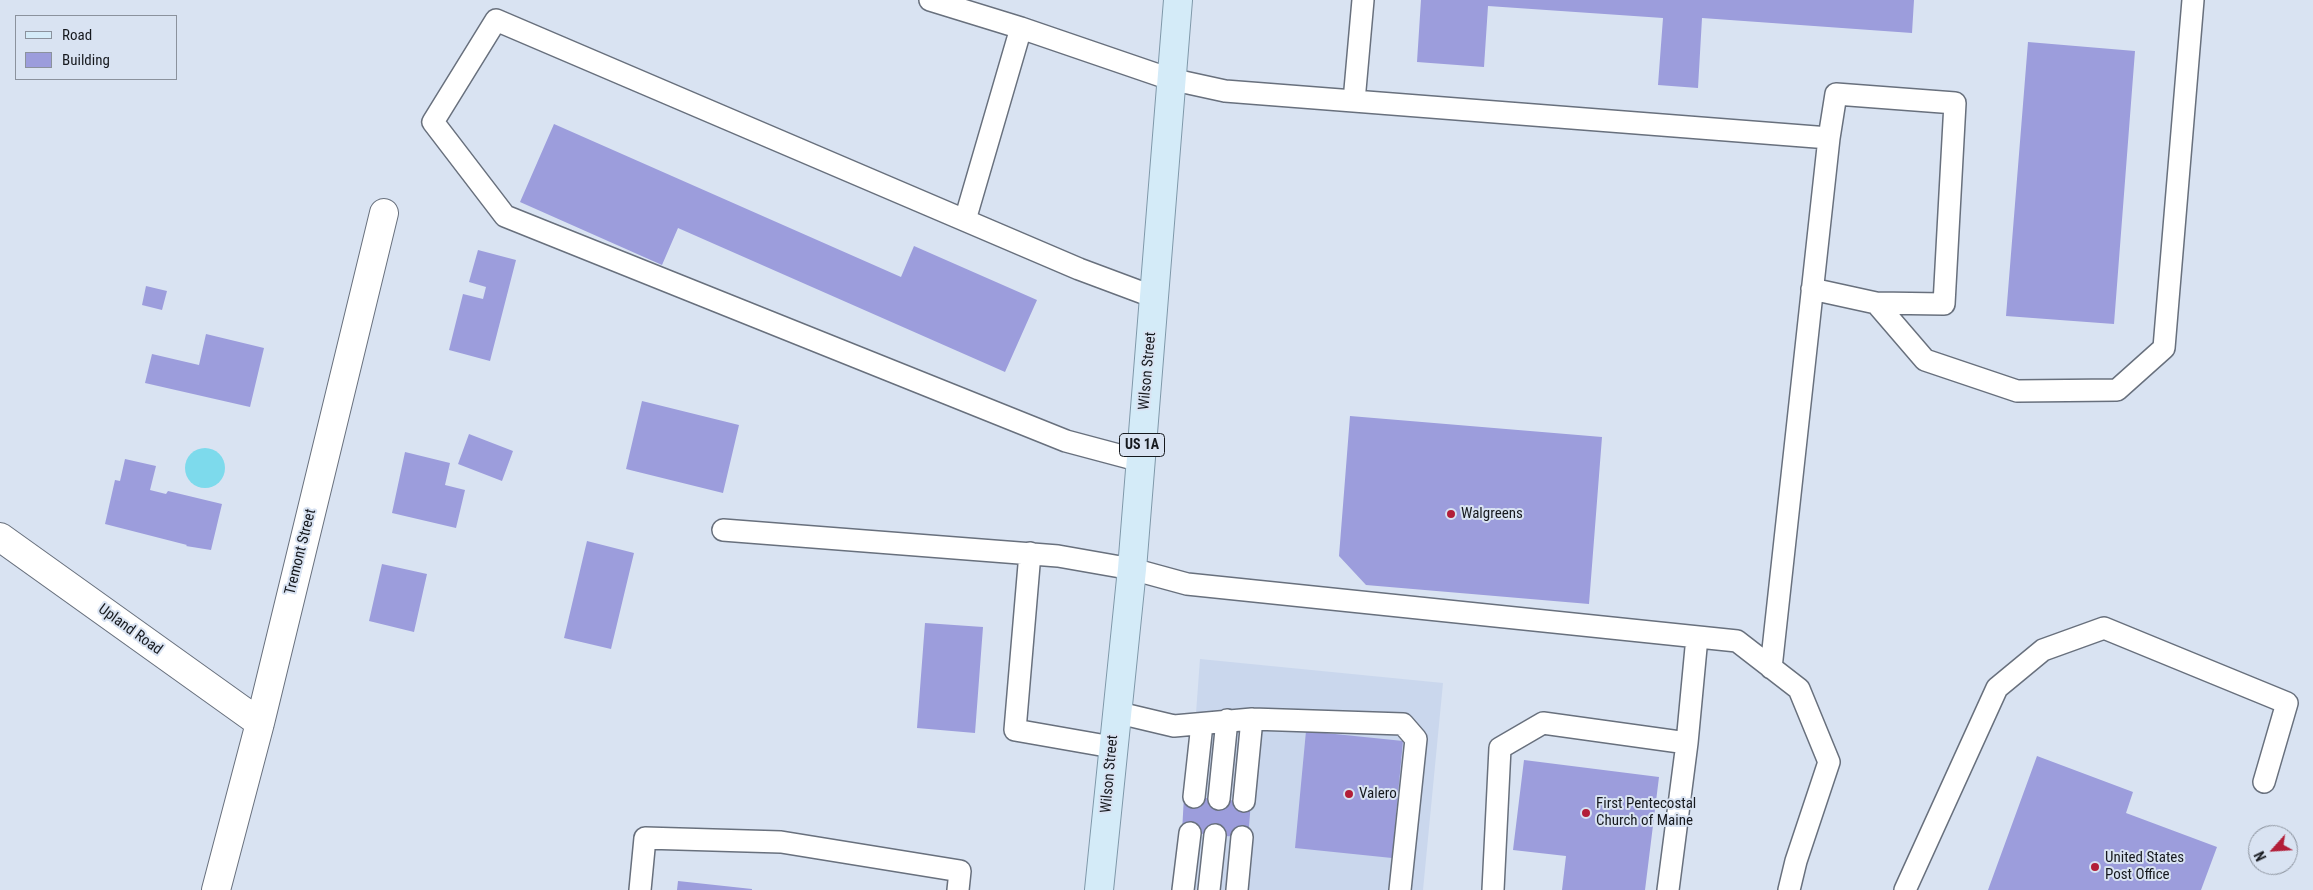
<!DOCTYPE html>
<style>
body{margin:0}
#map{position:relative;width:2313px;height:890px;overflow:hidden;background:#d9e3f2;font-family:"Roboto Condensed",sans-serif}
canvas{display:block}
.legend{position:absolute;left:15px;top:15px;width:162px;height:65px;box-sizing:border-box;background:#d9e3f2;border:1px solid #8b929d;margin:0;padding:6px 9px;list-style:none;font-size:15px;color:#16191e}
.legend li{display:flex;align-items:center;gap:10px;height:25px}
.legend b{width:25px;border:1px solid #8b929d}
.north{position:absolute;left:2248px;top:825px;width:50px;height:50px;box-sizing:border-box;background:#d9e3f2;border:1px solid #8b929d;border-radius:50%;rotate:244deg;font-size:14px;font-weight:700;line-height:20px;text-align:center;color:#16191e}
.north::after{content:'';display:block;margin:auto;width:18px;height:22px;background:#b21e38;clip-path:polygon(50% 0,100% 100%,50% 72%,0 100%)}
</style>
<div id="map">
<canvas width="2313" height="890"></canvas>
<ul class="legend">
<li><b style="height:6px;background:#d4ebf8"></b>Road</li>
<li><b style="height:14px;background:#9c9ddc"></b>Building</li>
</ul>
<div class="north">N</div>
</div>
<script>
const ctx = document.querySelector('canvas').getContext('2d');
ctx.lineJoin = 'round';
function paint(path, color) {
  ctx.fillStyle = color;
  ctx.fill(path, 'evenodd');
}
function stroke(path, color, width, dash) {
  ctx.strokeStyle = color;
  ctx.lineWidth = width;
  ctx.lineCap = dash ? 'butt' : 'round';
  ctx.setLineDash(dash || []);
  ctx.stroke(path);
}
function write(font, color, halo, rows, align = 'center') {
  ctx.font = font + ' "Roboto Condensed",sans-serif';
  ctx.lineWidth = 4;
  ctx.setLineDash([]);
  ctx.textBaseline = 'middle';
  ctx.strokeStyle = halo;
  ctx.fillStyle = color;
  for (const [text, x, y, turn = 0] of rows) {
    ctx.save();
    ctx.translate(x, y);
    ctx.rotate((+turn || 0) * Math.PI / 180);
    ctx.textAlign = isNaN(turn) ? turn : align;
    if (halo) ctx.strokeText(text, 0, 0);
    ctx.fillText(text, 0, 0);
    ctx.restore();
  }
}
paint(new Path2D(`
 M 1200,659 L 1443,683 L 1423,890 L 1183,890 Z`), '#cad7ed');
paint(new Path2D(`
 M185 468a20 20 0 1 1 40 0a20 20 0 1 1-40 0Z`), '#7ddaec');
paint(new Path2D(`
 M 1421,0 L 1914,0 L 1912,33 L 1702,18 L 1698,88 L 1658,85 L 1663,18 L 1488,6 L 1484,67 L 1417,62 Z
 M 2028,42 L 2135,51 L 2114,324 L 2006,316 Z
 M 554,124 L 901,277 L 914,246 L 1037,300 L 1005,372 L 678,228 L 662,265 L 520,202 Z
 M 478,250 L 516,260 L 490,361 L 449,350 L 463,294 L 483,299 L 486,287 L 469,282 Z
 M 146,286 L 167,291 L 162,310 L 142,305 Z
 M 206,334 L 264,348 L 250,407 L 145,383 L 152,354 L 199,365 Z
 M 642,401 L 739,425 L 723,493 L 626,469 Z
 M 1350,416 L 1602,437 L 1589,604 L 1366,585 L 1339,556 Z
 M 469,434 L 513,451 L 502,481 L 458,464 Z
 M 405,452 L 450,463 L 445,485 L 465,490 L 456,528 L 392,513 Z
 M 125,459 L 156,466 L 150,490 L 166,494 L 168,491 L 222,504 L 211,550 L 186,546 L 187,545 L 105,524 L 115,480 L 120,481 Z
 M 587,541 L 634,553 L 611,649 L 564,638 Z
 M 382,564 L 427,574 L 414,632 L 369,621 Z
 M 925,623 L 983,627 L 975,733 L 917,728 Z
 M 1306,731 L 1403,741 L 1392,858 L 1295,848 Z
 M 2037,756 L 2133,792 L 2126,813 L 2217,847 L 2201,890 L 1988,890 Z
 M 1524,760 L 1659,777 L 1645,890 L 1562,890 L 1566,856 L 1513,850 Z
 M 1184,796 L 1251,802 L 1248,838 L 1182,832 Z
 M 678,881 L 752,889 L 752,890 L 677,890 Z`), '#9c9ddc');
const service = new Path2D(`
 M 930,0 L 1021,28
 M 1354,101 L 1363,0
 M 1829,138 L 1836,94 L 1955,103 L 1944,304 L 1876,303
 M 965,220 L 1021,28 L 1170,79 L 1225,91 L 1829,138 L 1771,668
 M 1812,289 L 1876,303 L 1925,360 L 2017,391 L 2117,390 L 2164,348 L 2193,0
 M 1141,461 L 1066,441 L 505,216 L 433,122 L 496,20 L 1079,269 L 1154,297
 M 723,530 L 1058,556 L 1132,569 L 1187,584 L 1737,641 L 1799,689 L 1829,762 L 1796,861 L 1789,890
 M 1030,553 L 1015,730 L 1112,747
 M 1115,712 L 1174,726 L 1252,719 L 1403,724 L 1416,739 L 1400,890
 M 1194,797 L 1202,724
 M 1219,799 L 1227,720
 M 1244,801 L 1252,719
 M 640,890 L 645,838 L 781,842 L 960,871 L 958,890
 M 1183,890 L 1190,833
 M 1209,890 L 1215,835
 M 1237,890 L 1242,837
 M 1493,890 L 1500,748 L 1543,723 L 1687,743 L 1697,637
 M 1668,890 L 1687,743
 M 1905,890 L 1997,688 L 2043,650 L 2104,628 L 2287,703 L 2264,782`);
const minor = new Path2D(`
 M 0,537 L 260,723
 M 216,890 L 260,723 L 384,213`);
const primary = new Path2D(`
 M 1099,890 L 1132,569 L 1178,0`);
stroke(service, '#68707d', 24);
stroke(minor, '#68707d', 30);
stroke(primary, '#7f98a9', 30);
stroke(service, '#fff', 21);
stroke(minor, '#fff', 28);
stroke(primary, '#d4ebf8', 28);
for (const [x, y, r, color] of [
 [1451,514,5,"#b21e38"],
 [1349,794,5,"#b21e38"],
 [1586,813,5,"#b21e38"],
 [2095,867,5,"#b21e38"]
]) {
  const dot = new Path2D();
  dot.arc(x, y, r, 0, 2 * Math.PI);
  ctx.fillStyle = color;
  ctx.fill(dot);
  stroke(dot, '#d9e3f2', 2);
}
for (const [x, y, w] of [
 [1142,445,45]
]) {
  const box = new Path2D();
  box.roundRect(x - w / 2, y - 11.5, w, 23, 4);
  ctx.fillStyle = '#d9e3f2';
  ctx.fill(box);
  stroke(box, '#16191e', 1);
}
write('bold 14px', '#16191e', null, [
 ["US 1A",1142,445]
]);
write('15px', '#16191e', '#d9e3f2', [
 ["Wilson Street",1148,371,-85],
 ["Tremont Street",301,552,-76],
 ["Upland Road",130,630,36],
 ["Wilson Street",1110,774,-85]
]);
write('15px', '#16191e', '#d9e3f2', [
 ["Walgreens",1461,514],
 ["Valero",1359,794],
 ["First Pentecostal",1596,804],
 ["Church of Maine",1596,821],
 ["United States",2105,858],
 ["Post Office",2105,875]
], 'left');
</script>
